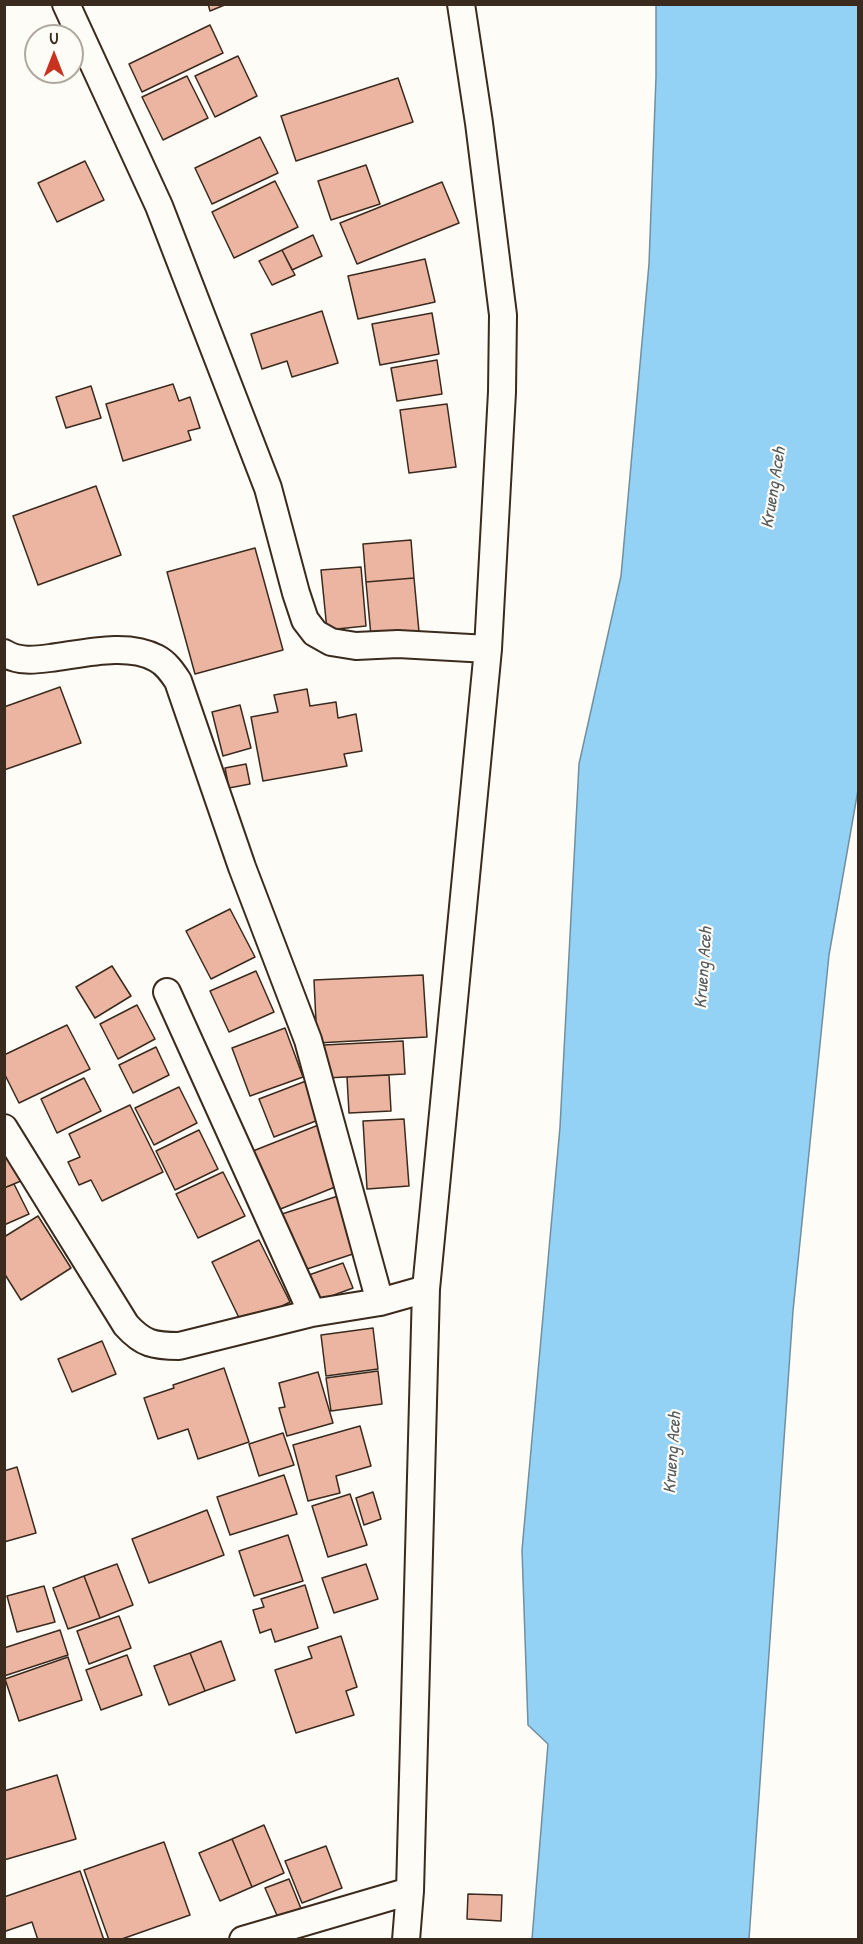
<!DOCTYPE html>
<style>
body{margin:0}
#map{position:relative;width:863px;height:1944px;overflow:hidden;background:#fdfcf7;font-family:"Patrick Hand",sans-serif}
canvas{display:block}
.frame{position:absolute;inset:0;border:6px solid #3b2a1e;pointer-events:none}
.north{position:absolute;left:24px;top:24px;width:60px;height:60px;box-sizing:border-box;background:#fdfcf7;border:2px solid #afa8a0;border-radius:50%;rotate:0deg;font-size:16px;font-weight:700;line-height:24px;text-align:center;color:#3b2a1e}
.north::after{content:'';display:block;margin:auto;width:21px;height:27px;background:#c8321e;clip-path:polygon(50% 0,100% 100%,50% 72%,0 100%)}
</style>
<div id="map">
<canvas width="863" height="1944"></canvas>
<div class="frame"></div>
<div class="north">U</div>
</div>
<script>
const ctx = document.querySelector('canvas').getContext('2d');
ctx.lineJoin = 'round';
function paint(path, color) {
  ctx.fillStyle = color;
  ctx.fill(path, 'evenodd');
}
function stroke(path, color, width, dash) {
  ctx.strokeStyle = color;
  ctx.lineWidth = width;
  ctx.lineCap = dash ? 'butt' : 'round';
  ctx.setLineDash(dash || []);
  ctx.stroke(path);
}
function write(font, color, halo, rows, align = 'center') {
  ctx.font = font + ' "Patrick Hand",sans-serif';
  ctx.lineWidth = 4.5;
  ctx.setLineDash([]);
  ctx.textBaseline = 'middle';
  ctx.strokeStyle = halo;
  ctx.fillStyle = color;
  for (const [text, x, y, turn = 0] of rows) {
    ctx.save();
    ctx.translate(x, y);
    ctx.rotate((+turn || 0) * Math.PI / 180);
    ctx.textAlign = isNaN(turn) ? turn : align;
    if (halo) ctx.strokeText(text, 0, 0);
    ctx.fillText(text, 0, 0);
    ctx.restore();
  }
}
const water = new Path2D(`
 M 656,5 L 858,5 L 858,790 L 829,955 L 793,1311 L 749,1939 L 532,1939 L 548,1744 L 528,1725 L 522,1550 L 560,1127 L 579,764 L 621,576 L 649,264 L 656,77 Z`);
paint(water, '#94d2f5');
stroke(water, '#708f9f', 1.5);
const building = new Path2D(`
 M 208,4 L 227,4 L 210,11 Z
 M 210,25 L 223,53 L 142,92 L 129,64 Z
 M 238,56 L 257,96 L 215,117 L 195,76 Z
 M 187,76 L 208,118 L 163,140 L 142,97 Z
 M 398,78 L 413,122 L 296,161 L 281,116 Z
 M 260,137 L 278,173 L 212,204 L 195,168 Z
 M 85,161 L 104,200 L 57,222 L 38,183 Z
 M 366,165 L 380,204 L 331,220 L 318,181 Z
 M 275,181 L 298,227 L 234,258 L 212,212 Z
 M 442,182 L 459,223 L 357,264 L 340,223 Z
 M 313,235 L 322,256 L 292,270 L 282,250 Z
 M 282,250 L 295,275 L 272,285 L 259,261 Z
 M 425,259 L 435,302 L 358,319 L 348,276 Z
 M 322,311 L 338,363 L 292,377 L 287,361 L 262,369 L 251,334 Z
 M 432,313 L 439,354 L 380,365 L 372,324 Z
 M 437,360 L 442,394 L 397,401 L 391,368 Z
 M 173,384 L 179,401 L 190,397 L 200,428 L 188,431 L 191,440 L 123,461 L 106,404 Z
 M 91,386 L 101,418 L 66,428 L 56,397 Z
 M 447,404 L 456,467 L 409,473 L 400,410 Z
 M 96,486 L 121,555 L 38,585 L 13,516 Z
 M 411,540 L 414,578 L 366,582 L 363,544 Z
 M 255,548 L 283,650 L 195,674 L 167,572 Z
 M 361,567 L 366,626 L 327,630 L 321,570 Z
 M 414,578 L 419,632 L 371,636 L 366,582 Z
 M 60,687 L 81,743 L 4,770 L 4,707 Z
 M 307,689 L 310,706 L 336,702 L 338,718 L 356,714 L 362,751 L 344,754 L 347,766 L 263,781 L 251,717 L 278,712 L 274,695 Z
 M 240,705 L 251,748 L 223,756 L 212,712 Z
 M 246,764 L 250,784 L 229,788 L 225,768 Z
 M 230,909 L 255,957 L 211,979 L 186,931 Z
 M 112,966 L 131,996 L 95,1018 L 76,987 Z
 M 256,971 L 274,1012 L 229,1032 L 210,991 Z
 M 423,975 L 427,1037 L 317,1043 L 314,980 Z
 M 137,1005 L 155,1039 L 118,1059 L 100,1024 Z
 M 67,1025 L 90,1069 L 19,1103 L 4,1073 L 4,1055 Z
 M 285,1028 L 303,1077 L 250,1096 L 232,1048 Z
 M 403,1041 L 405,1074 L 326,1078 L 324,1045 Z
 M 156,1047 L 169,1075 L 133,1093 L 119,1065 Z
 M 389,1075 L 391,1111 L 349,1113 L 347,1077 Z
 M 84,1078 L 101,1111 L 57,1133 L 41,1099 Z
 M 306,1081 L 321,1119 L 274,1137 L 259,1099 Z
 M 179,1087 L 197,1123 L 154,1145 L 135,1108 Z
 M 130,1105 L 163,1172 L 102,1201 L 91,1180 L 79,1185 L 68,1162 L 80,1157 L 69,1134 Z
 M 404,1119 L 409,1186 L 367,1189 L 363,1121 Z
 M 321,1124 L 345,1183 L 278,1210 L 253,1151 Z
 M 199,1130 L 218,1169 L 175,1190 L 156,1151 Z
 M 7,1153 L 21,1181 L 4,1188 L 4,1154 Z
 M 223,1172 L 245,1216 L 198,1238 L 176,1194 Z
 M 14,1184 L 29,1214 L 4,1225 L 4,1188 Z
 M 338,1196 L 356,1253 L 301,1271 L 282,1214 Z
 M 38,1216 L 71,1268 L 21,1300 L 4,1273 L 4,1237 Z
 M 259,1240 L 290,1302 L 243,1326 L 212,1262 Z
 M 343,1263 L 353,1288 L 315,1302 L 306,1276 Z
 M 373,1328 L 378,1369 L 326,1376 L 321,1335 Z
 M 102,1341 L 116,1374 L 72,1392 L 58,1359 Z
 M 224,1368 L 249,1442 L 198,1459 L 188,1429 L 158,1439 L 144,1398 L 174,1388 L 173,1385 Z
 M 378,1371 L 382,1404 L 331,1411 L 326,1378 Z
 M 318,1372 L 333,1423 L 287,1436 L 279,1408 L 285,1407 L 279,1383 Z
 M 360,1426 L 371,1466 L 336,1476 L 340,1493 L 308,1501 L 293,1445 Z
 M 283,1433 L 294,1465 L 259,1476 L 249,1444 Z
 M 17,1467 L 36,1533 L 4,1542 L 4,1471 Z
 M 284,1475 L 297,1514 L 230,1535 L 217,1497 Z
 M 373,1492 L 381,1519 L 364,1525 L 356,1498 Z
 M 350,1494 L 367,1545 L 328,1557 L 312,1506 Z
 M 207,1510 L 224,1555 L 149,1583 L 132,1539 Z
 M 288,1535 L 303,1581 L 254,1596 L 239,1551 Z
 M 117,1564 L 133,1605 L 100,1618 L 84,1576 Z
 M 366,1564 L 378,1599 L 334,1613 L 322,1578 Z
 M 84,1576 L 100,1618 L 68,1629 L 53,1588 Z
 M 305,1585 L 318,1628 L 275,1642 L 271,1629 L 260,1633 L 253,1610 L 264,1607 L 261,1599 Z
 M 44,1586 L 55,1622 L 17,1632 L 7,1596 Z
 M 119,1616 L 131,1648 L 89,1664 L 77,1631 Z
 M 60,1630 L 68,1655 L 4,1676 L 4,1648 Z
 M 341,1636 L 357,1687 L 346,1691 L 354,1715 L 296,1733 L 275,1670 L 312,1658 L 308,1647 Z
 M 221,1641 L 235,1680 L 205,1691 L 190,1653 Z
 M 190,1653 L 205,1691 L 169,1705 L 154,1666 Z
 M 127,1655 L 142,1695 L 101,1710 L 86,1670 Z
 M 68,1657 L 82,1700 L 19,1721 L 5,1679 Z
 M 57,1775 L 76,1839 L 4,1860 L 4,1791 Z
 M 264,1825 L 284,1873 L 252,1887 L 232,1839 Z
 M 232,1839 L 252,1887 L 220,1901 L 199,1853 Z
 M 164,1842 L 190,1915 L 119,1940 L 109,1940 L 84,1870 Z
 M 326,1846 L 342,1888 L 302,1903 L 285,1861 Z
 M 80,1871 L 104,1940 L 38,1940 L 32,1922 L 6,1931 L 4,1927 L 4,1897 Z
 M 289,1879 L 302,1911 L 279,1920 L 265,1888 Z
 M 468,1894 L 502,1895 L 501,1921 L 467,1919 Z`);
paint(building, '#ebb5a1');
stroke(building, '#3b2a1e', 1.5);
const street = new Path2D(`
 M 66,4 L 159,206 L 268,488 L 296,593 L 305,620 L 315,633 L 331,642 L 356,646 L 398,644 L 488,649
 M 4,653 C 18,662 35,660 50,658 C 82,654 127,642 156,658 C 166,663 172,672 178,681 L 242,867 L 308,1040 L 380,1302
 M 167,992 L 312,1313
 M 4,1128 L 126,1325 C 143,1344 154,1346 179,1346 L 312,1313 L 380,1302 L 426,1289
 M 243,1940 L 410,1891
 M 406,1940 L 410,1891 L 426,1289 L 488,649 L 502,392 L 503,315 L 479,123 L 461,4`);
stroke(street, '#3b2a1e', 30);
stroke(street, '#fdfcf7', 26);
write('italic 18px', '#565c5e', '#fdfcf7', [
 ["Krueng Aceh",774,488,-81],
 ["Krueng Aceh",704,968,-86],
 ["Krueng Aceh",673,1453,-86]
]);
</script>
